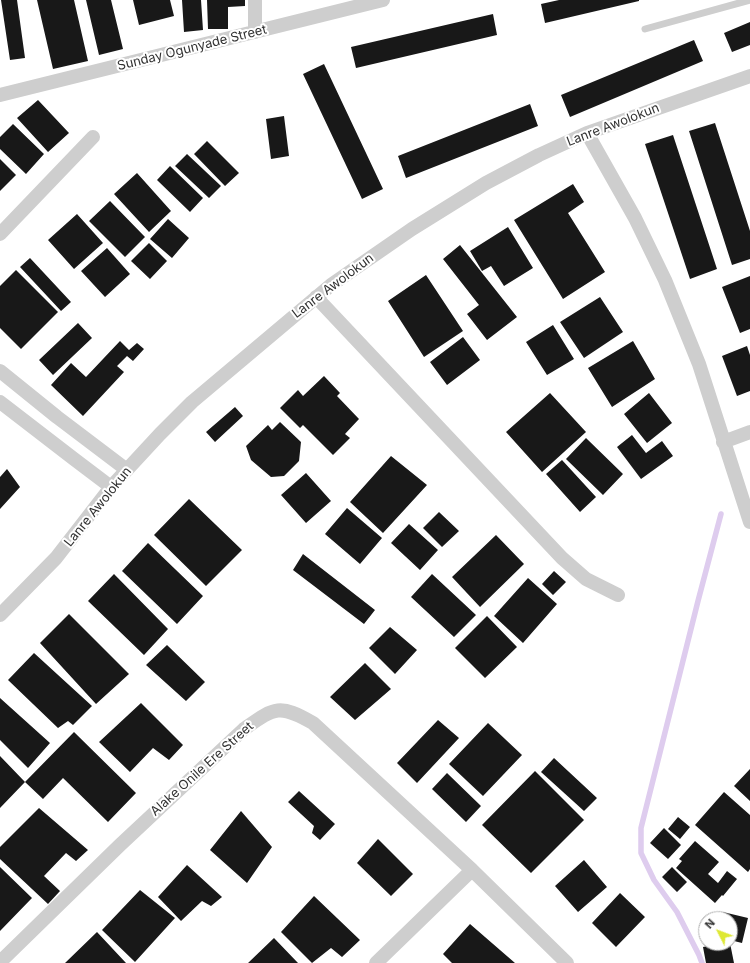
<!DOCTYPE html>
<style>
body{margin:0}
#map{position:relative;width:750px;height:963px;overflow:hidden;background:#fff;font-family:Inter,sans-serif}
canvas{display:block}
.north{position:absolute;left:698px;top:911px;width:40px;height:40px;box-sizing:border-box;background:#fff;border:1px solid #adadad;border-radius:50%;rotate:312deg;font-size:11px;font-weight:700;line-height:16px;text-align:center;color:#313131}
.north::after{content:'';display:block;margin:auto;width:14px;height:18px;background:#dee834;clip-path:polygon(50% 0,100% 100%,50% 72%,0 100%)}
</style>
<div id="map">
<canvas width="750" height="963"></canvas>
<div class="north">N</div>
</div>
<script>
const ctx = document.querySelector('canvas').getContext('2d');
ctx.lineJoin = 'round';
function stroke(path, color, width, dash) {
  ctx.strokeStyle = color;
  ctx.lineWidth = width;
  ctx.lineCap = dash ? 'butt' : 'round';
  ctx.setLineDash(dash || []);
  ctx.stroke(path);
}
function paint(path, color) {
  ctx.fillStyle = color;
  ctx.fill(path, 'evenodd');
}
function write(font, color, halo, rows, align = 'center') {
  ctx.font = font + ' Inter,sans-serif';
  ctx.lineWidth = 4;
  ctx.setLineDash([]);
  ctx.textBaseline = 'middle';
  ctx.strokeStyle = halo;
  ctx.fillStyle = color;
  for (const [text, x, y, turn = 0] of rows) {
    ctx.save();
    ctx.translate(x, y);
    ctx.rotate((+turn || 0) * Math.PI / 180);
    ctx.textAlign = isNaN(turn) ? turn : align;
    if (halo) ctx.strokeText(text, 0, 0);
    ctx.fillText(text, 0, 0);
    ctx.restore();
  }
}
stroke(new Path2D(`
 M 702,963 L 699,955 L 677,912 L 654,880 L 641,853 L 641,828 L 698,601 L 721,514`), '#deccee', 5.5);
paint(new Path2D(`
 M 1,0 L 17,0 L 25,58 L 10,60 Z
 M 37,0 L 74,0 L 88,61 L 53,69 Z
 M 86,0 L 111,0 L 123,49 L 99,55 Z
 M 133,0 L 170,0 L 174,16 L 139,25 Z
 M 182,0 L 201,0 L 203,30 L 184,32 Z
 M 207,0 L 245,0 L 245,6 L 228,7 L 228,29 L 208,29 Z
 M 559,0 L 639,0 L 639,1 L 545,23 L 541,4 Z
 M 493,14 L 497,35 L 356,68 L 351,47 Z
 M 750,22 L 750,45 L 732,52 L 724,33 Z
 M 694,40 L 703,61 L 570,117 L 561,95 Z
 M 324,64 L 383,189 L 362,199 L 303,74 Z
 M 38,100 L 69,133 L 48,152 L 17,118 Z
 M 530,104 L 538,126 L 406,178 L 398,156 Z
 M 284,116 L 289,156 L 271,159 L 266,119 Z
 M 715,123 L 750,231 L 750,259 L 732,265 L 689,131 Z
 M 13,124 L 44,154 L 26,174 L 0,149 L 0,137 Z
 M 673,135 L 717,269 L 690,279 L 645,144 Z
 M 207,141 L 239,173 L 225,186 L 194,154 Z
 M 187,154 L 221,186 L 209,198 L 175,166 Z
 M 0,159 L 16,175 L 0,191 Z
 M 170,166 L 203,198 L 190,212 L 157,180 Z
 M 137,173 L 171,211 L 149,232 L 114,194 Z
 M 573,184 L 584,202 L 568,213 L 605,272 L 563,299 L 514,220 Z
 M 110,201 L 145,237 L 125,257 L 89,221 Z
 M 77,214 L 103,243 L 74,269 L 48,240 Z
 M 168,219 L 189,238 L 172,258 L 150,239 Z
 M 508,227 L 533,268 L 504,286 L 491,266 L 482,271 L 470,251 Z
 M 149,243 L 167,261 L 150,279 L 131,261 Z
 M 460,245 L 517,317 L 487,340 L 467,314 L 479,305 L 443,259 Z
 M 107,248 L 130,274 L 105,297 L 81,271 Z
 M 30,258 L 71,302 L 61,311 L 20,267 Z
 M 16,270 L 58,312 L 21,349 L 0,328 L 0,286 Z
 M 426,275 L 463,331 L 424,357 L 388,301 Z
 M 750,276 L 750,329 L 740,333 L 722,287 Z
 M 600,297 L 623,332 L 584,358 L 560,322 Z
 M 78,323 L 92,338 L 53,375 L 39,360 Z
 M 553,325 L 574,359 L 547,375 L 526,342 Z
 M 463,337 L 480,360 L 447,385 L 430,362 Z
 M 120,341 L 129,350 L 137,343 L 144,349 L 133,361 L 127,356 L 117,366 L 124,372 L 83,416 L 51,385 L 71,363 L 86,377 Z
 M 633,341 L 655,379 L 612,407 L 588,368 Z
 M 747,346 L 750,355 L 750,391 L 737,396 L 722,356 Z
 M 324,376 L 340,393 L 337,396 L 359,419 L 345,434 L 350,438 L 333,455 L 303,425 L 300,428 L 280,408 L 298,390 L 303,396 Z
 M 550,393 L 586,432 L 542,472 L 506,432 Z
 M 649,393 L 672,423 L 647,443 L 624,414 Z
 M 235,407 L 243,416 L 215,442 L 206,432 Z
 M 280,422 L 301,442 L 299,461 L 284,476 L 271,477 L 251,460 L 246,446 L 268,425 L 272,430 Z
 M 632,435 L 646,453 L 662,441 L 673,456 L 641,479 L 617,447 Z
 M 586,438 L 623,474 L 603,495 L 566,459 Z
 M 391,456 L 427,485 L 383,533 L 350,502 Z
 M 562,460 L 596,497 L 580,512 L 546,474 Z
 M 7,469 L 20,487 L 0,509 L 0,477 Z
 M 306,473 L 331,501 L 306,523 L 281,495 Z
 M 189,499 L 242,550 L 206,586 L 154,535 Z
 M 347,508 L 382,538 L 360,564 L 325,534 Z
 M 439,512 L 459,531 L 442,547 L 423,528 Z
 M 409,524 L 438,550 L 420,570 L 391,543 Z
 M 496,535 L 524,564 L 480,607 L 452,577 Z
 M 148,543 L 203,596 L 177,624 L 122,571 Z
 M 303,554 L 375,610 L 364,624 L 293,570 Z
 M 554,571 L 566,582 L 553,595 L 542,584 Z
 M 114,574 L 168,629 L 144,655 L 88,601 Z
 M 432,574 L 476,615 L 454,637 L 411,597 Z
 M 528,578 L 557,604 L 523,643 L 494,616 Z
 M 69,614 L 129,674 L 96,704 L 40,643 Z
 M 487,616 L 517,647 L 485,678 L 455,648 Z
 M 390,627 L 417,650 L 395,674 L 369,648 Z
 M 167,645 L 205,682 L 186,701 L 146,665 Z
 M 34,653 L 92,706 L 73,725 L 68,721 L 58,728 L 8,680 Z
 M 365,663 L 391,689 L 355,720 L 330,697 Z
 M 0,698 L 50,743 L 28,768 L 0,740 Z
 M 141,703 L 183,745 L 169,760 L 153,748 L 130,772 L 99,742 Z
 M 438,720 L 459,738 L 417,783 L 397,763 Z
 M 488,723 L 522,755 L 483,796 L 449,764 Z
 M 74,732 L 136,793 L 108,822 L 63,778 L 43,799 L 25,782 Z
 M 0,756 L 25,782 L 0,808 Z
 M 554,758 L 597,798 L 584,811 L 541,772 Z
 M 750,769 L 750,801 L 734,786 Z
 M 535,771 L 584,820 L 531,873 L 482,825 Z
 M 447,773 L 481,806 L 466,822 L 432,789 Z
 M 299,791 L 335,824 L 320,840 L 312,833 L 314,826 L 288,802 Z
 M 724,792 L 750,815 L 750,869 L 748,872 L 695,825 Z
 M 39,808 L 88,850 L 76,861 L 66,853 L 44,876 L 60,891 L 48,904 L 0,859 L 0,847 Z
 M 241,811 L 272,847 L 247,883 L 210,850 Z
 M 678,817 L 690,827 L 680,839 L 668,829 Z
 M 664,828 L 681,845 L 668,859 L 650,843 Z
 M 378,839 L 413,874 L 391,896 L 357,863 Z
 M 695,841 L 719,862 L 708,874 L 718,883 L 727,871 L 737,879 L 723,896 L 722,895 L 715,903 L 676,868 L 682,861 L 679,859 Z
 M 584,860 L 607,887 L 578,912 L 555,886 Z
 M 187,865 L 222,897 L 211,906 L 202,901 L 181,921 L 158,897 Z
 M 0,867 L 32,898 L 0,931 Z
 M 672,867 L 687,882 L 677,892 L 662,877 Z
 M 140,890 L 175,918 L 135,962 L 102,930 Z
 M 620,893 L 645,917 L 616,947 L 592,923 Z
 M 314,896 L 360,940 L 342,957 L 331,948 L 312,963 L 281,932 Z
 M 723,912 L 748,918 L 742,943 L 730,940 L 730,919 L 722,919 Z
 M 470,924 L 515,963 L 452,963 L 443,954 Z
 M 97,932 L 126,963 L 65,963 Z
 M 274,938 L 298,963 L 248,963 Z
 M 724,943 L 730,943 L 734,963 L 706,963 L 703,947 Z`), '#181818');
stroke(new Path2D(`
 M 645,29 L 750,0`), '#cecece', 7);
stroke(new Path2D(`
 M 255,32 L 255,0
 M 0,95 L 383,0
 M 587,133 L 635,218 L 665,280 L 699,364 L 750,522
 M 0,234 L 93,137
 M 316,297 L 562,558 L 586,579 L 618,595
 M 0,371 L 57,417 L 127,470
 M 0,402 L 74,459 L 111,487
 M 723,442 L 750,432
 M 0,615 L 56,558 L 111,487 L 160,434 L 192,402 L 331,285 L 412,229 L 486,183 L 539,155 L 587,133 L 750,76
 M 0,962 L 120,845 L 244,729 C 274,708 279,703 313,723 L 472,870 L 567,963
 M 376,963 L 472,870`), '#cecece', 14);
write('13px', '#313131', '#fff', [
 ["Sunday Ogunyade Street",192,48,-14],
 ["Lanre Awolokun",613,125,-21],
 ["Lanre Awolokun",333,286,-37],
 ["Lanre Awolokun",98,507,-51],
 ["Alake Onile Ere Street",202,769,-42]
]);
</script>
